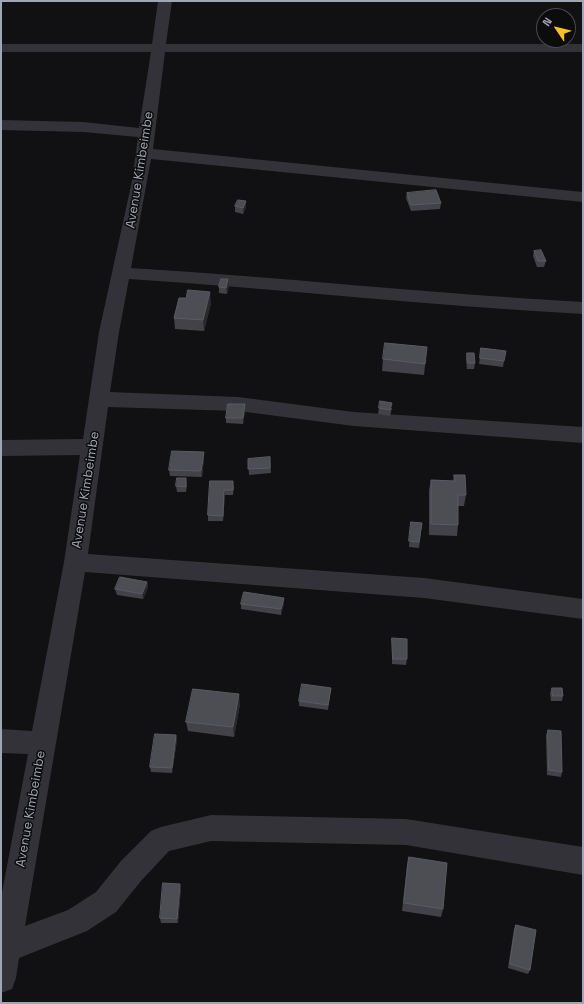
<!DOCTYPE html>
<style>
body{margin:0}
#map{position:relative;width:584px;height:1004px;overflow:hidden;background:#111113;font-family:"Space Grotesk",sans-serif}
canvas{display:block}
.frame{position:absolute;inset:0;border:2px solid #a2a6b4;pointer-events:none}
.north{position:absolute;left:536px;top:8px;width:40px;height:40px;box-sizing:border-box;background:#0c0c0d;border:1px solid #484a50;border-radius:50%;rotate:305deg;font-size:11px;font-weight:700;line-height:16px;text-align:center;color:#a2a6b4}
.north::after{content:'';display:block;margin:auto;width:14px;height:18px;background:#f8c124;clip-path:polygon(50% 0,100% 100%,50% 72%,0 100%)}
</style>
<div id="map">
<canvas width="584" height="1004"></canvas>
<div class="frame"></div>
<div class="north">N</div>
</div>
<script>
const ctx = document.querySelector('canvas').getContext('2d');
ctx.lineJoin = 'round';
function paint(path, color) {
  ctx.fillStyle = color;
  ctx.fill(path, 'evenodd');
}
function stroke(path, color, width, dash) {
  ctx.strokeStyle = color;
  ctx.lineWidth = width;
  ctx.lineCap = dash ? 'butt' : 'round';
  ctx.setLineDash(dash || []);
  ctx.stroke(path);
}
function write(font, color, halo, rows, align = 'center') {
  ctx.font = font + ' "Space Grotesk",sans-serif';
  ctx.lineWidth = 3;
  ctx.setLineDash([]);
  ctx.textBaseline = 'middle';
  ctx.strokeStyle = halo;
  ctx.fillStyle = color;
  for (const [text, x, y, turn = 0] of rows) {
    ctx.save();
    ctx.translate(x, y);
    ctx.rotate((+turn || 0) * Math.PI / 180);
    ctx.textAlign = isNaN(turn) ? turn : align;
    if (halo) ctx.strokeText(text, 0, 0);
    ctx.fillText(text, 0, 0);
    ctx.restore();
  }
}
paint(new Path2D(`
 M 158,1 L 172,1 L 166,44 L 583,44 L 583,52 L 165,52 L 153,149 L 583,192 L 583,202 L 151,159 L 131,268 C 282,277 432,294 583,302 L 583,314 C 431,306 281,289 129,279 L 119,332 L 110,392 L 238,397 L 354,412 L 583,427 L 583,443 L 354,426 L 238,411 L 108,407 L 88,554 L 424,578 L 583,599 L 583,619 L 424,598 L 85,572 L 25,926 L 68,910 L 96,892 L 121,861 L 151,831 L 161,827 L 211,815 L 406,819 L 583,847 L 583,875 L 406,845 L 211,841 L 169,851 L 141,881 L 116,912 L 87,931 L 19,958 L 16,978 L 12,989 L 1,993 L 1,898 L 28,754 L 1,753 L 1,729 L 32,731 L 64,562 L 80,455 L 1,456 L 1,440 L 83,439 L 99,332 L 132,181 L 138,137 L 83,132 L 1,130 L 1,120 L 83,122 L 139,128 L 151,52 L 1,52 L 1,44 L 152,44 Z`), '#323238');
paint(new Path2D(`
 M 407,193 L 441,203 L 440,209 L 411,211 L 406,198 Z
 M 246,201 L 246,207 L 243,214 L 235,212 L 235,206 Z
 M 534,251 L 546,261 L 544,267 L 537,267 L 533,256 Z
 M 228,279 L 229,285 L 227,294 L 219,293 L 219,287 Z
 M 211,303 L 204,331 L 175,329 L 174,318 Z
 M 427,347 L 424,375 L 382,371 L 383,359 Z
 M 481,348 L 504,361 L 503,367 L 479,364 Z
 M 467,353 L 475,363 L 474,369 L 467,369 L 466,359 Z
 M 245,404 L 245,410 L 243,424 L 226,423 L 226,418 Z
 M 379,408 L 392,408 L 390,416 L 378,414 Z
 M 270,457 L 271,473 L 249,475 L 248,459 Z
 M 204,458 L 202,477 L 170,476 L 169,470 Z
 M 454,475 L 466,495 L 464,506 L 458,506 L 458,525 L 457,536 L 429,535 L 429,490 L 431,480 L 453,481 Z
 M 210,481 L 234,486 L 233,495 L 225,495 L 223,521 L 208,521 L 208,515 Z
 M 187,483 L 186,492 L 177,492 L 176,486 Z
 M 411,522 L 422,523 L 419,548 L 409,547 Z
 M 147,582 L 148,587 L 143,599 L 117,595 L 115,589 Z
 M 284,598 L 284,603 L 281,615 L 241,609 L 241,604 Z
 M 392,638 L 407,659 L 406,665 L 392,664 Z
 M 331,688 L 328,710 L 299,706 L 299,701 Z
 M 552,688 L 563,696 L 562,701 L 551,701 L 550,693 Z
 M 240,704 L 234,737 L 188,731 L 186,722 Z
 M 548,730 L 562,772 L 561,777 L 547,775 L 546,735 Z
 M 176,735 L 177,740 L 172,773 L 151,772 L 150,767 Z
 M 409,857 L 443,909 L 441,917 L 402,911 L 407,865 Z
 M 181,888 L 178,923 L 161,923 L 160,918 Z
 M 516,925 L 530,970 L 528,974 L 508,968 L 514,929 Z`), '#424248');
paint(new Path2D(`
 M 246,201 L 246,207 L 243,214 L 243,208 Z
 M 228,279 L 229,285 L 227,294 L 226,288 Z
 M 210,292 L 211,303 L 204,331 L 203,320 Z
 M 245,404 L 245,410 L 243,424 L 243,418 Z
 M 204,452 L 204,458 L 202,477 L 201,471 Z
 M 186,478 L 187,483 L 186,492 Z
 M 224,490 L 225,495 L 223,521 L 223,516 Z
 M 147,582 L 148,587 L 143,599 L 142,594 Z
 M 284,598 L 284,603 L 281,615 L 281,609 Z
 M 239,694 L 240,704 L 234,737 L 233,727 Z
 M 176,735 L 177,740 L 172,773 L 172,768 Z
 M 180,884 L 181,888 L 178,923 L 177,919 Z`), '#2a2a2e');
const building = new Path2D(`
 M 436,190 L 441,203 L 411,205 L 407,193 Z
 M 238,200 L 246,201 L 243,208 L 235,206 Z
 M 541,250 L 546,261 L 538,261 L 534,251 Z
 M 221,279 L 228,279 L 226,288 L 219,287 Z
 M 188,290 L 210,292 L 203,320 L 174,318 L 179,298 L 186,298 Z
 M 385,343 L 427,347 L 425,364 L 383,359 Z
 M 481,348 L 506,351 L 504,361 L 480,358 Z
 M 467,353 L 474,353 L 475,363 L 468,363 Z
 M 380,401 L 392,403 L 390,410 L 379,408 Z
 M 228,404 L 245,404 L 243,418 L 226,418 Z
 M 172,451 L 204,452 L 201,471 L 169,470 Z
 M 270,457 L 270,468 L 248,469 L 248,459 Z
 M 454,475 L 465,475 L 466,495 L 458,495 L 458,525 L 431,524 L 431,480 L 455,481 Z
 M 177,478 L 186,478 L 186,487 L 176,486 Z
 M 210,481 L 233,481 L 233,490 L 224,490 L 223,516 L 208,515 Z
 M 411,522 L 422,523 L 419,542 L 409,541 Z
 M 120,577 L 147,582 L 142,594 L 115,589 Z
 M 244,592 L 284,598 L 281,609 L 241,604 Z
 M 392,638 L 407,639 L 407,659 L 393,659 Z
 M 302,684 L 331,688 L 328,705 L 299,701 Z
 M 552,688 L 562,688 L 563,696 L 553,696 Z
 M 193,689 L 239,694 L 233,727 L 186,722 Z
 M 548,730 L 561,731 L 562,772 L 549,770 Z
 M 155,734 L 176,735 L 172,768 L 150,767 Z
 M 409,857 L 447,863 L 443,909 L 404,903 Z
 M 163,883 L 180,884 L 177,919 L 160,918 Z
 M 516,925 L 536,930 L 530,970 L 510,964 Z`);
paint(building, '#4d4d54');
stroke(building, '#5a5b63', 1);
write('13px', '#a2a6b4', '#0c0c0d', [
 ["Avenue Kimbeimbe",140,170,-81],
 ["Avenue Kimbeimbe",86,490,-81],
 ["Avenue Kimbeimbe",31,809,-80]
]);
</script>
